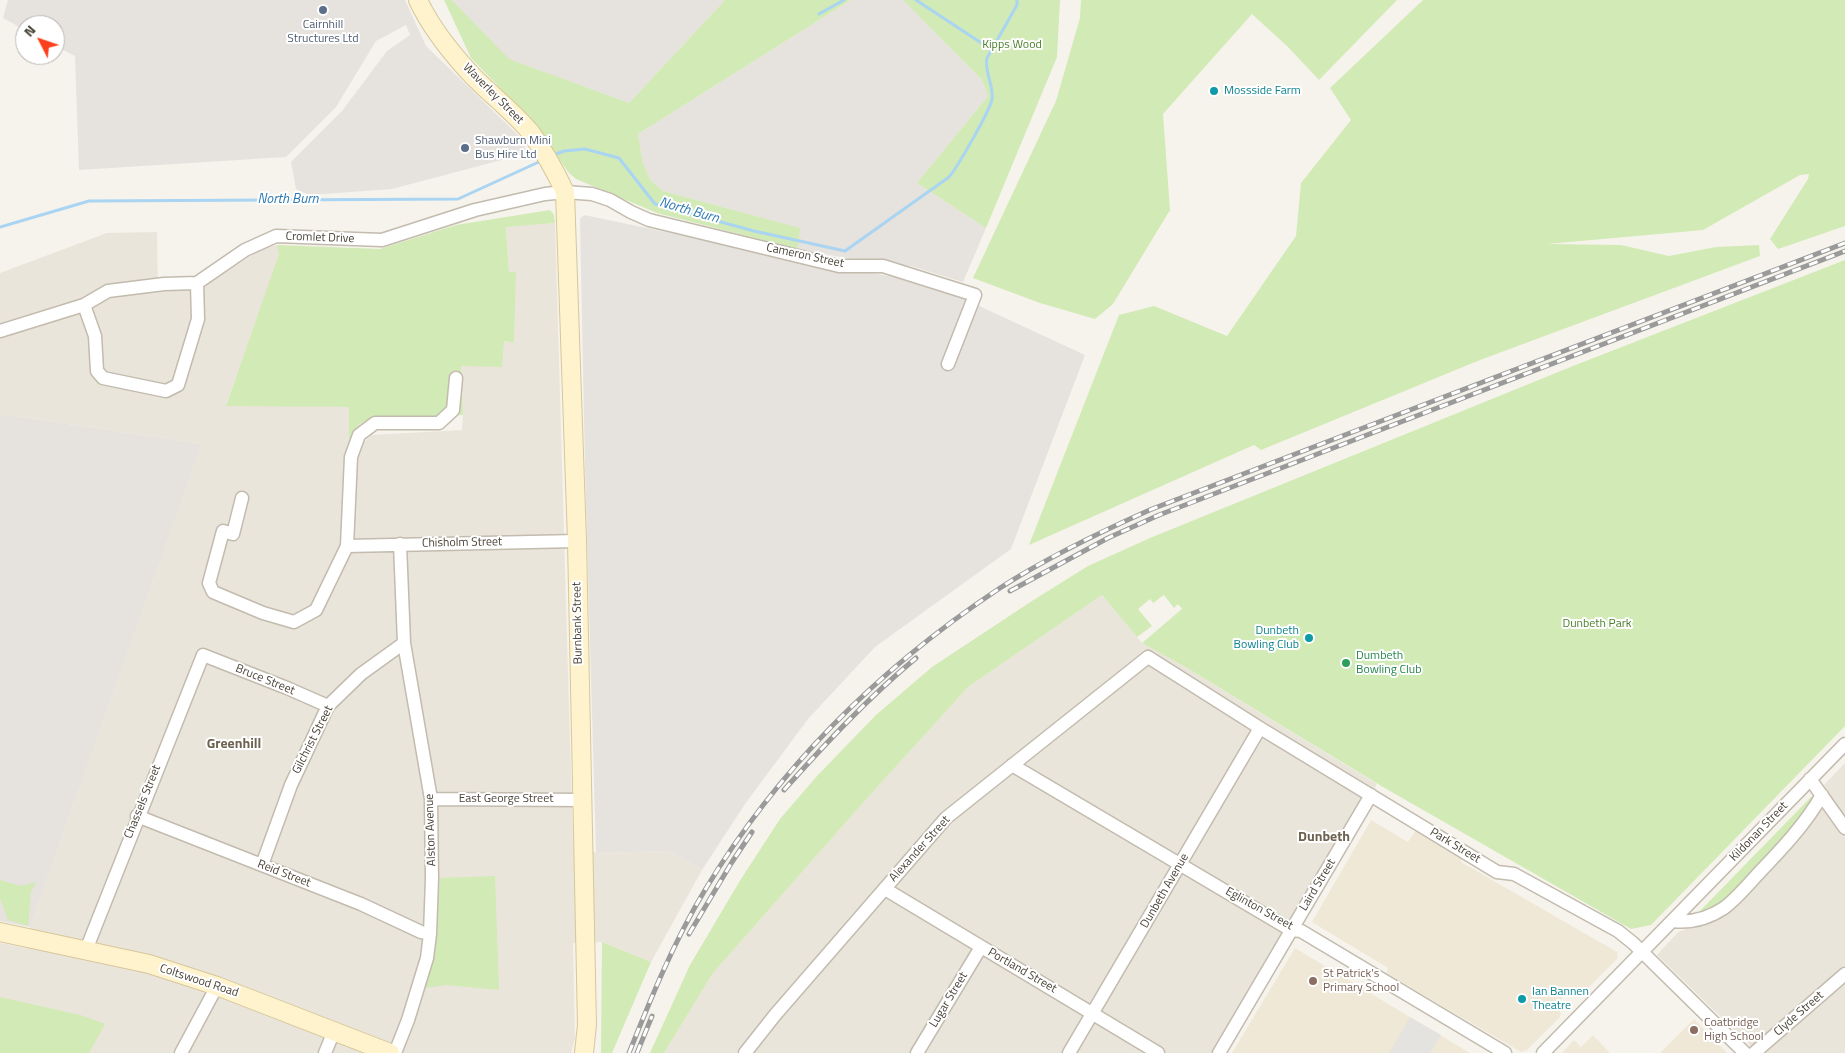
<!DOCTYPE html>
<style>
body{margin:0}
#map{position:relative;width:1845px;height:1053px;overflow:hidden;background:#f6f3ec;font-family:"Titillium Web",sans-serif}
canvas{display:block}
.north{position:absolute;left:15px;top:15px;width:50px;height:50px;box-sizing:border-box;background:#fff;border:1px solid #b7b4b0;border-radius:50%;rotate:311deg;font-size:14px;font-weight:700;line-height:20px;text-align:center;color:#4b4439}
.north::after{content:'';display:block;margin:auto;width:18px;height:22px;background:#fc3f1d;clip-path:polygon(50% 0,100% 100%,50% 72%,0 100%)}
</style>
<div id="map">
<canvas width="1845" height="1053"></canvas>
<div class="north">N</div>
</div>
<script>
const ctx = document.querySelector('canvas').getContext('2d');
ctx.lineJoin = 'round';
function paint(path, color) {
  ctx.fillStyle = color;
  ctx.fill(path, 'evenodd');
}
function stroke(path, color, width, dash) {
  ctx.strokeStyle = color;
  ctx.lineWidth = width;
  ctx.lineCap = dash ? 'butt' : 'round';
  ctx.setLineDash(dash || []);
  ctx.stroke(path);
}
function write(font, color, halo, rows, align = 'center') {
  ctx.font = font + ' "Titillium Web",sans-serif';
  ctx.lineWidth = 4;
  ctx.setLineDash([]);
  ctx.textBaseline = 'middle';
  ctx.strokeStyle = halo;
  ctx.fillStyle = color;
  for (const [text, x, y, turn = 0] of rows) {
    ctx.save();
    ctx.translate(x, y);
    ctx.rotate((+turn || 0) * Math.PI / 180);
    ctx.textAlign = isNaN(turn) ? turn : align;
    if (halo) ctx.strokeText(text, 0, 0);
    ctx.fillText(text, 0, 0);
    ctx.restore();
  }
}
paint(new Path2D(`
 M 555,223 L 573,844 L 596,853 L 670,851 L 702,870 L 651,962 L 602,942 L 573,943 L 575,1038 L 571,1053 L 89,1053 L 0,998 L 0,943 L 26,948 L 30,927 L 202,444 L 0,414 L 0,273 L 107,233 L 157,232 L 158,292 L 206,285 L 263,248 L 277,245 L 280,254 L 226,405 L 349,407 L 349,441 L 362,444 L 372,435 L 462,430 L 463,415 L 461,366 L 504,341 L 514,343 L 515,272 L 509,272 L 506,226 Z
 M 1102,595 L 1142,643 L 1187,668 L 1377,784 L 1219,1053 L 664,1053 L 713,973 L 862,804 L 968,687 Z
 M 1845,763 L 1845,1053 L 1758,1053 L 1657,955 L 1678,932 L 1704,923 L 1816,813 L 1829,793 L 1824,785 Z`), '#eae5da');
paint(new Path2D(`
 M 8,0 L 405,0 L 426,46 L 519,136 L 528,153 L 392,189 L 309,195 L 296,189 L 291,162 L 342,111 L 387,51 L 410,35 L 406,25 L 376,41 L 336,107 L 286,157 L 79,170 L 75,56 L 55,46 L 55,25 L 25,25 L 25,30 L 3,18 Z
 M 452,0 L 725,0 L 629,103 L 508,59 Z
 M 851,0 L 903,0 L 982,80 L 988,96 L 917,183 L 986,228 L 963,282 L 911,266 L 851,259 L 798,249 L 799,228 L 663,191 L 650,180 L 643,163 L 638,134 Z
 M 584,215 L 709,241 L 836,272 L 863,271 L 934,285 L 1085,355 L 1011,549 L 875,647 L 808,719 L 745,804 L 702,870 L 670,851 L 596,853 L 585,466 L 580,219 Z
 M 0,414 L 202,444 L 30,927 L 0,921 Z`), '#e6e2dd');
paint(new Path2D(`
 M 1371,820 L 1408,842 L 1416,830 L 1463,858 L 1461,862 L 1617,952 L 1618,958 L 1588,988 L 1576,991 L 1567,989 L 1557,1007 L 1561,1013 L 1560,1017 L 1527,1050 L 1521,1052 L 1386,973 L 1388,968 L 1312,922 Z
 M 1295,948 L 1470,1053 L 1232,1053 Z
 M 1694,1019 L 1727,1053 L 1660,1053 Z
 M 1593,1035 L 1610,1053 L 1562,1053 L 1574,1040 L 1581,1047 Z`), '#efe8d6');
paint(new Path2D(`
 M 444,0 L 452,0 L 509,59 L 629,103 L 725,0 L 851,0 L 638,134 L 643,163 L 650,180 L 663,191 L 800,228 L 798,249 L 657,213 L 576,179 L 569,173 L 530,119 L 471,58 Z
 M 903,0 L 1060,0 L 1057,57 L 986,228 L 917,183 L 988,96 L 982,80 Z
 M 1081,0 L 1397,0 L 1319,80 L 1288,47 L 1252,14 L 1163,114 L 1170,210 L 1113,304 L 1095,319 L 1040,303 L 973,278 L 1056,101 L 1080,18 Z
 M 1423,0 L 1845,0 L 1845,226 L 1778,249 L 1770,239 L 1808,179 L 1809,174 L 1800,175 L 1703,230 L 1547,244 L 1621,245 L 1669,256 L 1716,247 L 1759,245 L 1760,256 L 1480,360 L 1261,450 L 1254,445 L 1029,545 L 1119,315 L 1154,306 L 1227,336 L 1296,236 L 1301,183 L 1351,120 L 1330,88 Z
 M 550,210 L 554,215 L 555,223 L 506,227 L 509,272 L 516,272 L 514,343 L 504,341 L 502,367 L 461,366 L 463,415 L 371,419 C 358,423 354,429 349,441 L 349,407 L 226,406 L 279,254 L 277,245 L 380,249 L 456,225 Z
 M 1845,260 L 1845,726 L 1651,925 L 1631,929 L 1383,787 L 1187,668 L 1142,643 L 1182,609 L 1178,604 L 1174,608 L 1164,595 L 1153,603 L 1150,599 L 1138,609 L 1152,626 L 1137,637 L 1102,595 L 968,687 L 862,804 L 713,973 L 664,1053 L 650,1053 L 690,965 L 741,879 L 780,819 L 817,776 L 876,715 L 932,667 L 1032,601 L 1088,566 L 1150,538 L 1573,366 Z
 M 1812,796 L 1814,798 L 1795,827 L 1722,904 L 1697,914 Z
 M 495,876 L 499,990 L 446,985 L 425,988 L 433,960 L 440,878 Z
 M 0,880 L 21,886 L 36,882 L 31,891 L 28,926 L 8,920 L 0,898 Z
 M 602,942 L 651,962 L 612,1053 L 601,1053 Z
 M 0,997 L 80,1015 L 105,1024 L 89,1053 L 0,1053 Z`), '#d2eab5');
paint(new Path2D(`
 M 1410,1017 L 1441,1035 L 1430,1053 L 1389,1053 Z`), '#e5e3e0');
stroke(new Path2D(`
 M 916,0 L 992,50
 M 819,14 L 844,0
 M 551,156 L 564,151 L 585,149 L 619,158 L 655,204 L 754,231 L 845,251 L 949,177 C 957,168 991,109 992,99 C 994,85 984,72 987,58 L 1017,5 L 1017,0
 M 0,227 L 89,201 L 458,199 L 541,161`), '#a9d4f2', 3);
const street = new Path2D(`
 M 84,305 L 95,336 L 97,371 L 103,378 L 166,391 L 178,385 L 198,319 L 197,283
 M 0,331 L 84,305 L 108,291 L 164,284 L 197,283 L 245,250 L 276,236 L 382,240 L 475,210 L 545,194 L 565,192 L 592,194 L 610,200 L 631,212 L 649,220 L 839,266 L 883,266 L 975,295 L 948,364
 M 242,498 L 233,534 L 223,531 L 209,583 L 213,592 L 263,613 L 294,622 L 316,610 L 347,546 L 351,457 L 359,435 L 375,423 L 439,423 L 453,410 L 456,378
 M 347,546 L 577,541
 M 1012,765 L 1291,930 L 1301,931 L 1505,1053
 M 1810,779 L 1845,828
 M 431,799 L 582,800
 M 137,816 L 361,904 L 421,932 L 430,934
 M 262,865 L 291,785 L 328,706 L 361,674 L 404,643
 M 885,889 L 1158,1053
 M 1673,921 C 1691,923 1709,918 1724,908 C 1736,899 1747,886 1757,875 C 1780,851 1805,825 1822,795
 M 86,950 L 203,655 L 287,688 L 328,706
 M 181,1053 L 217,986
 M 325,1053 L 334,1031
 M 395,1053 L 408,1020 L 427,958 L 430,934 L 432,879 L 431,799 L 404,643 L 400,544
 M 745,1053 L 775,1015 L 946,818 L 1148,657 L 1260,728 L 1497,872 L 1514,874 L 1618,931 L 1633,943 L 1745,1053
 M 917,1053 L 981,947
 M 1069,1053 L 1260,728
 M 1219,1053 L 1371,795
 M 1543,1053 L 1845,744
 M 1754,1053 L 1845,974`);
const secondary = new Path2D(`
 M 418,0 C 430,26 449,50 468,71 C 488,93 512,110 531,133 C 545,152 555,171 565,192 L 577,541 L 587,1025 L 584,1053
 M 0,932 L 149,964 L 217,986 L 390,1053`);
stroke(street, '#c2bbae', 15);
stroke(secondary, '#d6c79b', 20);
stroke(street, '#fff', 12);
stroke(secondary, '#fff3cd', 18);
const rail = new Path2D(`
 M 1010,591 L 1108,538 L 1159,515 L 1845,251
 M 784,790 C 826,743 868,698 916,658
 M 689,934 L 732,862 L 752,832
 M 629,1053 C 651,998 674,941 705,890 C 779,767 881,667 1000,588 C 1048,557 1100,532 1152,509 L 1845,243
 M 637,1053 L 652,1016`);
stroke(rail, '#9a9a9a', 5);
stroke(rail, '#fff', 3, [9]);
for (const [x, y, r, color] of [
 [323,10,5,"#5c6f8a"],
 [1214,91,5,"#0f9aa8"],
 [465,148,5,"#5c6f8a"],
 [1309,638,5,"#0f9aa8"],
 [1346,663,5,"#2e9e5b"],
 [1313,981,5,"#8d6e63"],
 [1522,999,5,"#0f9aa8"],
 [1694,1030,5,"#8d6e63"]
]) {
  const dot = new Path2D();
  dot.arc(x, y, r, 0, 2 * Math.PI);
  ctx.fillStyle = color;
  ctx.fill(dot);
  stroke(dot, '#fff', 2);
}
write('12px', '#4e5e75', '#fff', [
 ["Cairnhill",323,25],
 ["Structures Ltd",323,39],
 ["Shawburn Mini",475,141,"left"],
 ["Bus Hire Ltd",475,155,"left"]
]);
write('12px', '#4a7f2a', '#fff', [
 ["Kipps Wood",1012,45],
 ["Dunbeth Park",1597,624]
]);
write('12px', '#0d838f', '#fff', [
 ["Mossside Farm",1224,91],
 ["Dunbeth",1299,631,"right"],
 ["Bowling Club",1299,645,"right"],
 ["Ian Bannen",1532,992],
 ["Theatre",1532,1006]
], 'left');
write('12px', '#4b4439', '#fff', [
 ["Waverley Street",493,94,45],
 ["Cromlet Drive",320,238,2],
 ["Cameron Street",805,256,12],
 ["Chisholm Street",462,543,-1],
 ["Burnbank Street",578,623,-91],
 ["Bruce Street",265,680,22],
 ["Gilchrist Street",313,740,-63],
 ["East George Street",506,799],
 ["Chassels Street",143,802,-68],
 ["Alston Avenue",431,830,-92],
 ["Kildonan Street",1759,832,-46],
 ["Park Street",1455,846,31],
 ["Alexander Street",920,849,-48],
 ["Reid Street",284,874,21],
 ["Laird Street",1318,885,-59],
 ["Dunbeth Avenue",1165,891,-60],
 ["Eglinton Street",1259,909,29],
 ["Portland Street",1022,971,30],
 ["Coltswood Road",199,981,18],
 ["Lugar Street",949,1000,-59],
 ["Clyde Street",1799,1014,-41]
]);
write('12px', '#27864d', '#fff', [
 ["Dumbeth",1356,656],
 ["Bowling Club",1356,670]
], 'left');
write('12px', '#785e54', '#fff', [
 ["St Patrick's",1323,974],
 ["Primary School",1323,988],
 ["Coatbridge",1704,1023],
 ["High School",1704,1037]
], 'left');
write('italic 14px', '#2e7ab2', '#fff', [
 ["North Burn",288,200],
 ["North Burn",689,211,16]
]);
write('bold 14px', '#6e6250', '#fff', [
 ["Greenhill",234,745],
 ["Dunbeth",1324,838]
]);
</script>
